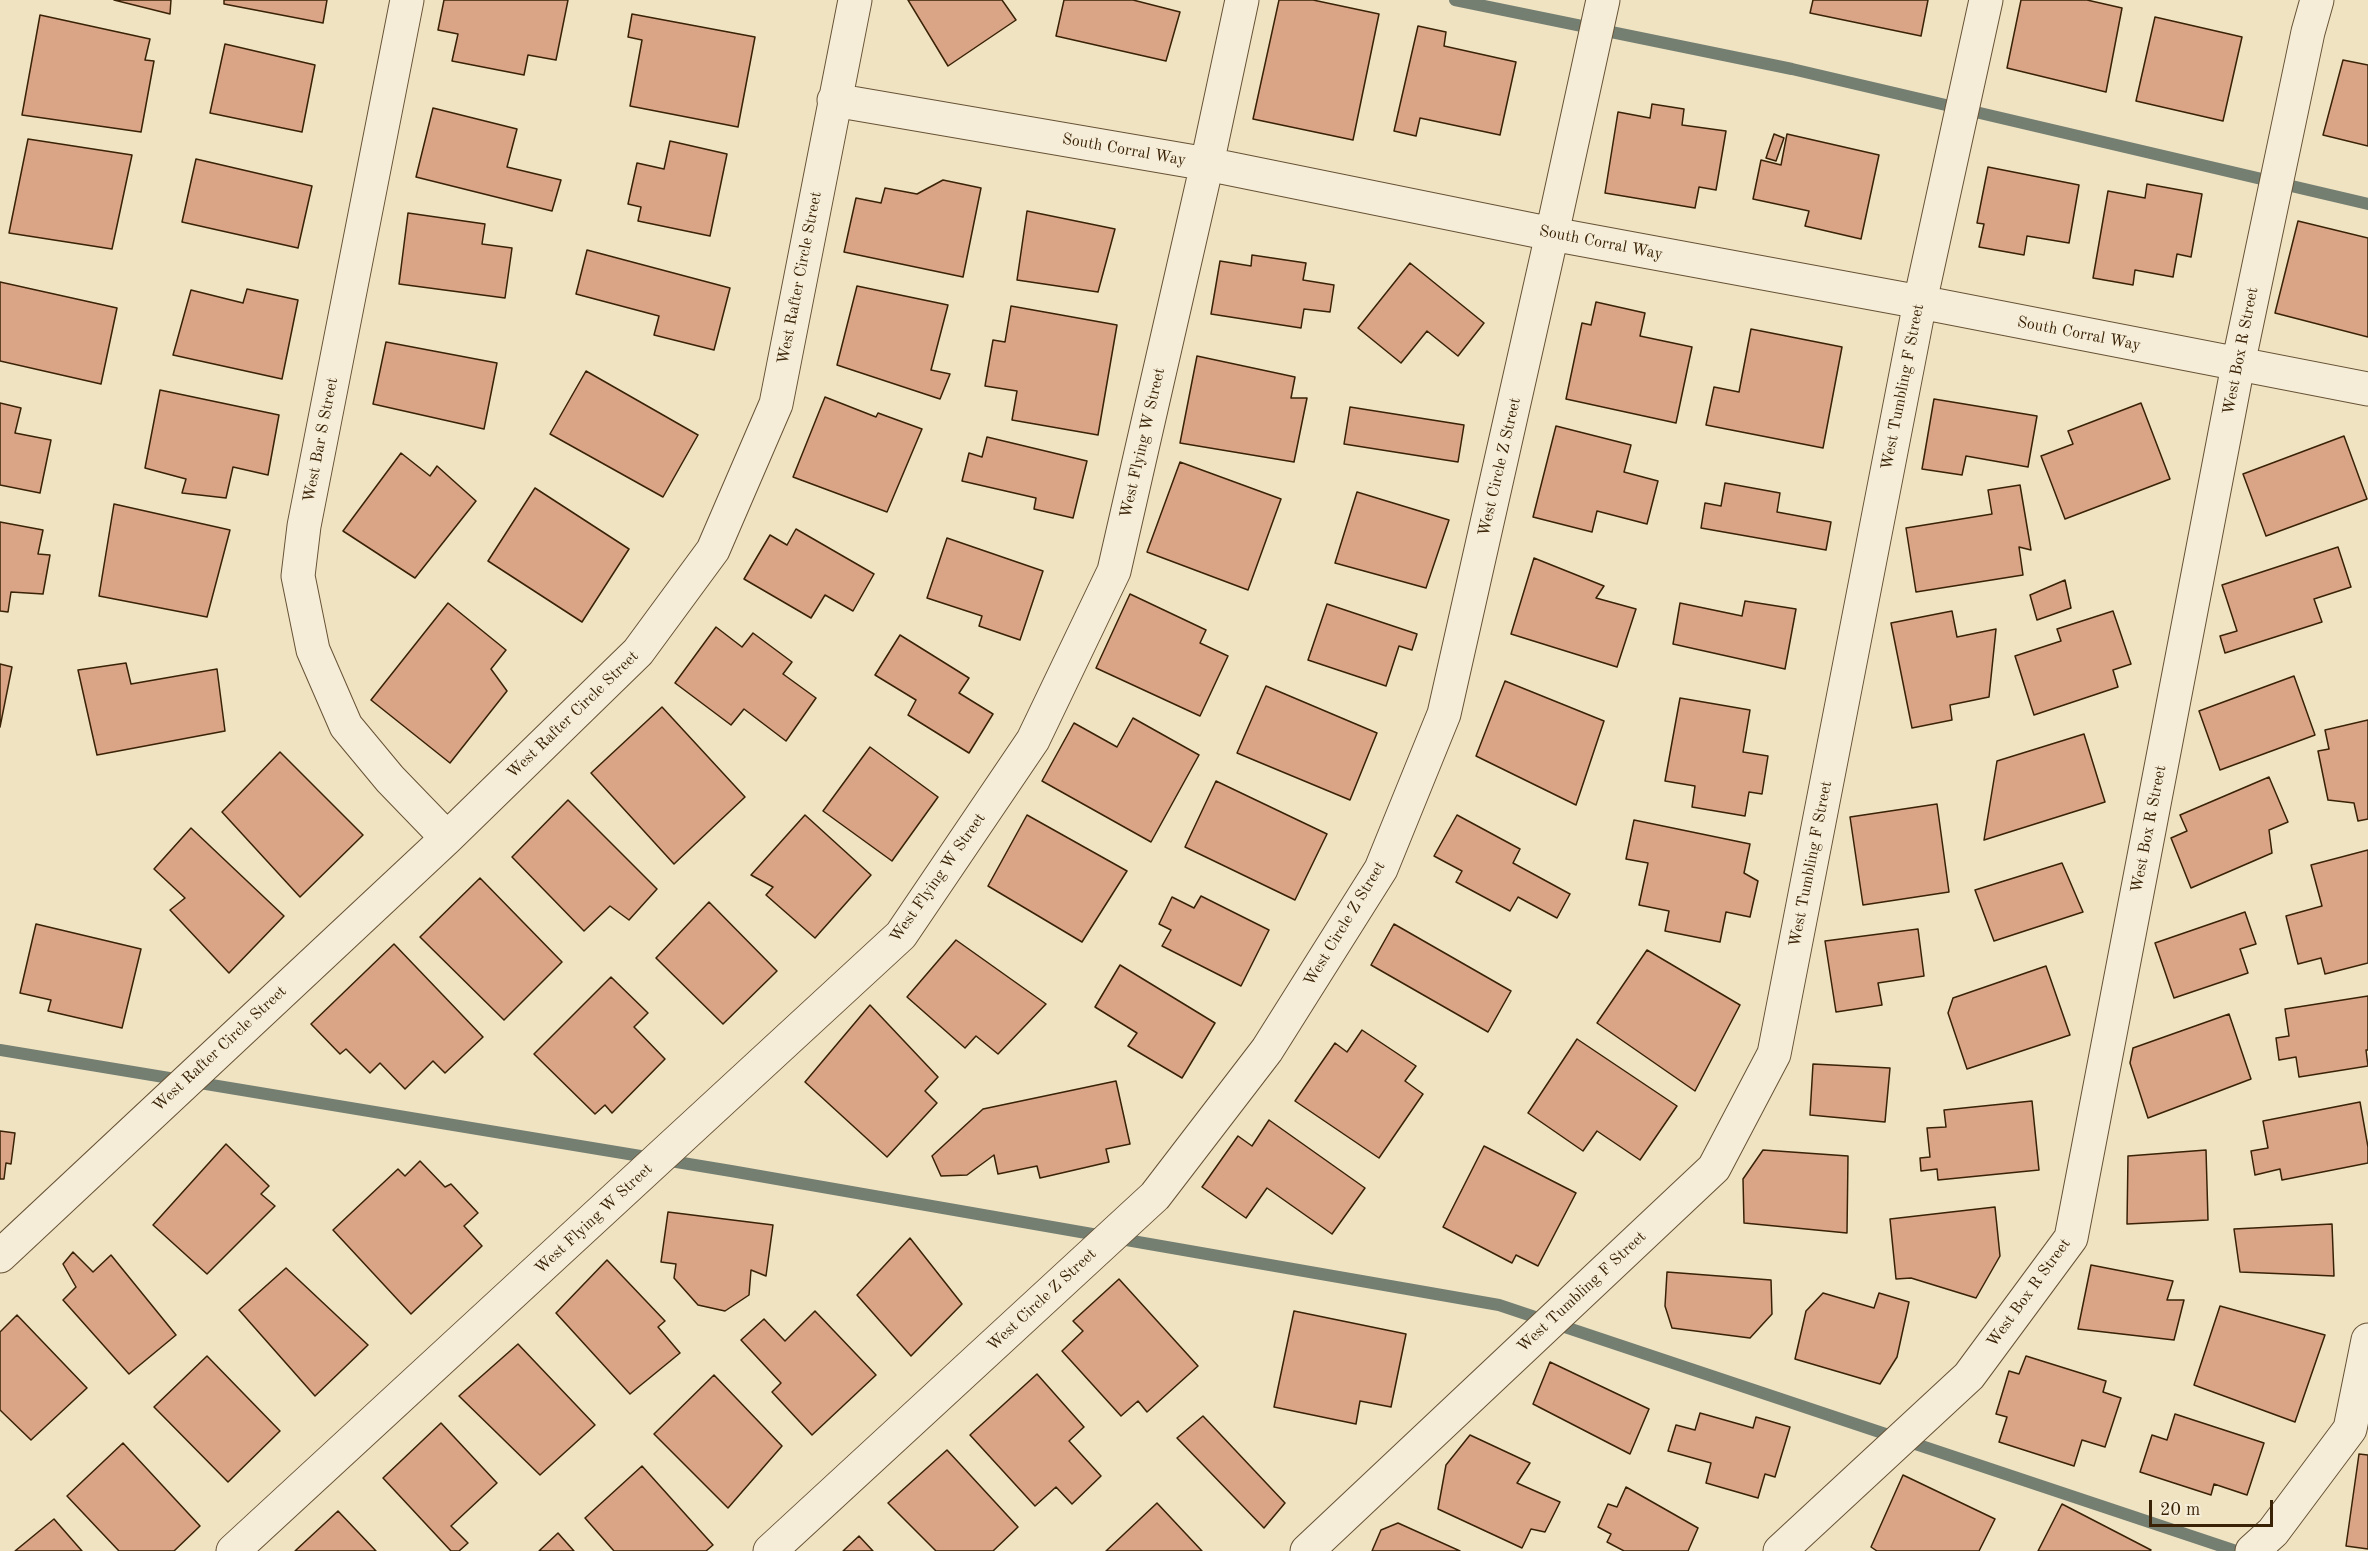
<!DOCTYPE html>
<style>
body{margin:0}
#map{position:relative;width:2368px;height:1551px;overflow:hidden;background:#f0e3c2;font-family:"Old Standard TT",serif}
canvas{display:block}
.scale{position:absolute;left:2149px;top:1500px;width:124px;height:27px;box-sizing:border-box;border:3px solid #392206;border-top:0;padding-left:8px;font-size:18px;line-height:21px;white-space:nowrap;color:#392206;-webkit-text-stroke:4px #f5edd7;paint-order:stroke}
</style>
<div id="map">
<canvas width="2368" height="1551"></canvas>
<div class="scale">20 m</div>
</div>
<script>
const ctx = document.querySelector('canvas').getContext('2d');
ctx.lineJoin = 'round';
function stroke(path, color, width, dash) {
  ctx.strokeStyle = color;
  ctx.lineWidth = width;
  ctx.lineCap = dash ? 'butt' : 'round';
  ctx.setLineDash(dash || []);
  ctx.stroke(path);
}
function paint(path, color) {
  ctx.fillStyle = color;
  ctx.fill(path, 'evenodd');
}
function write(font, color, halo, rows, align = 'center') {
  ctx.font = font + ' "Old Standard TT",serif';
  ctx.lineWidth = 4.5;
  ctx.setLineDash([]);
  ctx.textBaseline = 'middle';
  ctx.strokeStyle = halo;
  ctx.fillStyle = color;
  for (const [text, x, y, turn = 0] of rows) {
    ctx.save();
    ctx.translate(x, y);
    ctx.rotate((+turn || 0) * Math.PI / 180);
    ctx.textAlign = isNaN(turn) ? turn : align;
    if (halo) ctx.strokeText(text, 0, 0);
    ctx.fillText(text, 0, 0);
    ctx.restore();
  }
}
stroke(new Path2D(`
 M 1455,0 L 1792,69 L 2368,204
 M 0,1050 L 731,1171 L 1499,1305 L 2236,1551`), '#747f72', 12);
const building = new Path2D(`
 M 114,0 L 171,0 L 170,14 Z
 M 224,0 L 327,0 L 323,23 L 224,4 Z
 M 444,0 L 568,0 L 556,60 L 528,55 L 524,75 L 452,61 L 458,34 L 438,30 Z
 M 908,0 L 1002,0 L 1016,20 L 948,66 Z
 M 1064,0 L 1133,0 L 1180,12 L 1166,61 L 1056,36 Z
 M 1279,0 L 1313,0 L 1379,14 L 1353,140 L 1253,119 Z
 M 1813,0 L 1928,0 L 1921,36 L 1810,13 Z
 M 2021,0 L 2087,0 L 2122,8 L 2106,92 L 2007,68 Z
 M 632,14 L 755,37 L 738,127 L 630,106 L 642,40 L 628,37 Z
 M 40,15 L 150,39 L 145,60 L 154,61 L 141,132 L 22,115 Z
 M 2155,17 L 2242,37 L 2223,121 L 2136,101 Z
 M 1418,26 L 1446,32 L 1444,46 L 1516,62 L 1500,135 L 1420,118 L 1416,136 L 1394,131 Z
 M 225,44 L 315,65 L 302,132 L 210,113 Z
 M 2343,60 L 2368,65 L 2368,146 L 2323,135 Z
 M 1652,104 L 1684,109 L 1682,125 L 1726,131 L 1716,190 L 1699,187 L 1695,208 L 1605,193 L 1618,112 L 1650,118 Z
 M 433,108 L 517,129 L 507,167 L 561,180 L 552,211 L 416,177 Z
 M 1774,134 L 1784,138 L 1776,161 L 1766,158 Z
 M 1787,134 L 1879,155 L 1861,239 L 1805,226 L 1809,211 L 1753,199 L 1761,160 L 1781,165 Z
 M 28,139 L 132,155 L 112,249 L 9,233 Z
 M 670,141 L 727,154 L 710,236 L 638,221 L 641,207 L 628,204 L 637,163 L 664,169 Z
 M 196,159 L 312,186 L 298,248 L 182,222 Z
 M 1988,167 L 2079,185 L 2069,243 L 2027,236 L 2024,255 L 1979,247 L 1984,224 L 1977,223 Z
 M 943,180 L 981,188 L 963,277 L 844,252 L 856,198 L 881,203 L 885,188 L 917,194 Z
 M 2147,184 L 2202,194 L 2191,257 L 2177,254 L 2173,277 L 2135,270 L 2133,285 L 2093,278 L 2108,191 L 2145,198 Z
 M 1027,211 L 1115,229 L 1098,292 L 1017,280 Z
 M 408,213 L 485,224 L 482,244 L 512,248 L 505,298 L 399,284 Z
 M 2298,221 L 2368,238 L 2368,337 L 2275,313 Z
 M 587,250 L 730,288 L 714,350 L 654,335 L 659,316 L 576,294 Z
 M 1252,255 L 1306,263 L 1303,280 L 1334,285 L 1330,312 L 1304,309 L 1301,328 L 1211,314 L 1220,261 L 1251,266 Z
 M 1410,263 L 1484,323 L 1458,356 L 1427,331 L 1401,363 L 1358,328 Z
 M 0,282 L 117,308 L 101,384 L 0,361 Z
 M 857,286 L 948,305 L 931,370 L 950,374 L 940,399 L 837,365 Z
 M 247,289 L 298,300 L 282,379 L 173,355 L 191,290 L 243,303 Z
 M 1596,302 L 1645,313 L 1640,336 L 1692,347 L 1676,423 L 1566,399 L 1582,323 L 1591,325 Z
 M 1011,306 L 1117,325 L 1098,435 L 1012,420 L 1017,391 L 985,386 L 993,340 L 1005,342 Z
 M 1751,329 L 1842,347 L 1823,448 L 1706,425 L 1714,387 L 1739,392 Z
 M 386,342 L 497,363 L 484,429 L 373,404 Z
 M 1197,356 L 1295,377 L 1291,398 L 1307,398 L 1294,462 L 1180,443 Z
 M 586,371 L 698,435 L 663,497 L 550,434 Z
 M 160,390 L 279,415 L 268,475 L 233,467 L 226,498 L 182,493 L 186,479 L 145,468 Z
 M 825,397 L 876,417 L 878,413 L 922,429 L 887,512 L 793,477 Z
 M 1934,399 L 2037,416 L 2028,467 L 1966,456 L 1962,475 L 1922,469 Z
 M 0,403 L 21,408 L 15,433 L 51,440 L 40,493 L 0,485 Z
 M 2141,403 L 2170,479 L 2065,519 L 2041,456 L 2073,444 L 2068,431 Z
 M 1350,407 L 1464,425 L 1458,462 L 1344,444 Z
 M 1556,426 L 1631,445 L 1624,472 L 1658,481 L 1647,524 L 1597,511 L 1592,532 L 1533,517 Z
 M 2344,436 L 2367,499 L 2266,536 L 2243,474 Z
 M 987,437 L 1087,461 L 1073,518 L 1034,509 L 1036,498 L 962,481 L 969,453 L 982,457 Z
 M 401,453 L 430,476 L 437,466 L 476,501 L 415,578 L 343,531 Z
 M 1180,462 L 1281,499 L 1248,590 L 1147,552 Z
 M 1725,483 L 1780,493 L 1777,512 L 1831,522 L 1826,550 L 1701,528 L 1705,503 L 1721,506 Z
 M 2020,485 L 2031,550 L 2019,547 L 2023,575 L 1916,592 L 1906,528 L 1992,514 L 1988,490 Z
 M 535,488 L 629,549 L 582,622 L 488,561 Z
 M 1357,492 L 1449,520 L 1426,588 L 1335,563 Z
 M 114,504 L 230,530 L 207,617 L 99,596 Z
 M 0,522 L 43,530 L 38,554 L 50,555 L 43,594 L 11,592 L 8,612 L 0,611 Z
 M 796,529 L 874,574 L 853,611 L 825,595 L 811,618 L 744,579 L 770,535 L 787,545 Z
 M 947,538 L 1043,571 L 1020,640 L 979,626 L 982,616 L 927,598 Z
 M 2338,547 L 2351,587 L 2314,599 L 2322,622 L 2225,653 L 2220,636 L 2237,631 L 2222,585 Z
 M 1534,558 L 1604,586 L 1596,598 L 1636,609 L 1617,667 L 1511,634 Z
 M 2065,580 L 2071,608 L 2037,620 L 2030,595 Z
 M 1130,594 L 1206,630 L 1200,643 L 1228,656 L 1200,716 L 1096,668 Z
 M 1745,601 L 1796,609 L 1785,669 L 1673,644 L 1680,603 L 1742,616 Z
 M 448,603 L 506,650 L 491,669 L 507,691 L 450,763 L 371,700 Z
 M 1327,604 L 1417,634 L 1412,650 L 1399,646 L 1386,686 L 1308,660 Z
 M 1952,611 L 1957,637 L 1996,629 L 1989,697 L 1950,705 L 1952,720 L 1912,728 L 1891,623 Z
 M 2113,611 L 2131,664 L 2113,670 L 2118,687 L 2034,715 L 2015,656 L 2061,641 L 2057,629 Z
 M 716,627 L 742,647 L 753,633 L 792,662 L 783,674 L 816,698 L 786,741 L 744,709 L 731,725 L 675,683 Z
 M 900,635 L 969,678 L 959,693 L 993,714 L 969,753 L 908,715 L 916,700 L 875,675 Z
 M 126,663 L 131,684 L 217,669 L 225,731 L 97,755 L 78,670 Z
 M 0,664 L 12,667 L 0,727 Z
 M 2294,676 L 2315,735 L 2220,770 L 2199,711 Z
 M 1505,681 L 1604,721 L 1576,805 L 1476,756 Z
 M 1266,686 L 1377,733 L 1350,800 L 1237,753 Z
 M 1680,698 L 1750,710 L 1743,752 L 1768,756 L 1762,794 L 1749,792 L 1745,816 L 1692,807 L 1695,786 L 1665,781 Z
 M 662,707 L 745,797 L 674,864 L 591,773 Z
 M 1133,718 L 1199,755 L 1151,842 L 1042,781 L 1074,723 L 1117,747 Z
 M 2368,720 L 2368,819 L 2358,821 L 2354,803 L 2328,800 L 2318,751 L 2329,749 L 2325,730 Z
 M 2084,734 L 2105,802 L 1984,840 L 1997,761 Z
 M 870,747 L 938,797 L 892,861 L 823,811 Z
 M 280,752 L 363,835 L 300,897 L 222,812 Z
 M 2269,777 L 2288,822 L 2269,830 L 2272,853 L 2191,888 L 2171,838 L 2187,831 L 2180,815 Z
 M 1216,781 L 1327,834 L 1295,900 L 1185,847 Z
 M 568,800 L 657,889 L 629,920 L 610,906 L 584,931 L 512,857 Z
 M 1937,804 L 1949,892 L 1863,905 L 1850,817 Z
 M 805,815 L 871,875 L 815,938 L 766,895 L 773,887 L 751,875 Z
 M 1027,815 L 1127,871 L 1082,942 L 988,886 Z
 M 1457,815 L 1520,849 L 1513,863 L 1570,894 L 1557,918 L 1518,897 L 1510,911 L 1456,882 L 1462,871 L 1434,856 Z
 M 1634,820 L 1750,844 L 1744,873 L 1758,881 L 1750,917 L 1726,912 L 1720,942 L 1665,931 L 1669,911 L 1639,905 L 1648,863 L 1626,859 Z
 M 191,828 L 284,916 L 229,973 L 170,910 L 185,898 L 154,869 Z
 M 2368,850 L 2368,963 L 2325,974 L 2321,958 L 2298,964 L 2286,916 L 2322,906 L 2311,865 Z
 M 2062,863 L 2083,912 L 1994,941 L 1975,890 Z
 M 480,878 L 562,962 L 504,1020 L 420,937 Z
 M 1201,896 L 1269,930 L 1241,986 L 1162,946 L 1171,930 L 1159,924 L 1172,897 L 1194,908 Z
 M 709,902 L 777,971 L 723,1024 L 656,958 Z
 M 2245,912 L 2256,944 L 2240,949 L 2248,973 L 2174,998 L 2155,943 Z
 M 36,924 L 141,949 L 122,1028 L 48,1011 L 51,1000 L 20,993 Z
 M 1394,924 L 1511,991 L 1488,1032 L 1371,965 Z
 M 1918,929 L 1924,976 L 1878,983 L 1882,1005 L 1836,1012 L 1825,941 Z
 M 956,940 L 1046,1004 L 998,1054 L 976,1036 L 965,1048 L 907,997 Z
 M 394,944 L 483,1037 L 445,1073 L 433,1061 L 405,1089 L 380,1063 L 370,1073 L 346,1049 L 340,1054 L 311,1024 Z
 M 1647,950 L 1740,1005 L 1695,1091 L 1597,1023 Z
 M 1120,965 L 1215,1023 L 1182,1078 L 1128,1046 L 1137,1033 L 1095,1007 Z
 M 2046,966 L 2070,1035 L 1967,1069 L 1948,1013 L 1953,998 Z
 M 611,977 L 648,1013 L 634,1027 L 665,1059 L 612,1113 L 605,1105 L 595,1114 L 534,1054 Z
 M 2368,996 L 2368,1050 L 2366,1050 L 2368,1066 L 2299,1077 L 2296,1057 L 2279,1060 L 2276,1038 L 2289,1036 L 2285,1009 Z
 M 870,1005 L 938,1077 L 925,1091 L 937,1103 L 887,1157 L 805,1082 Z
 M 2229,1014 L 2251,1079 L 2148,1118 L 2130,1063 L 2133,1048 Z
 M 1362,1030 L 1416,1066 L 1405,1081 L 1423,1094 L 1379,1158 L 1295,1101 L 1335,1043 L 1347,1052 Z
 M 1577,1039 L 1677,1106 L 1640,1160 L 1597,1131 L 1583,1151 L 1528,1113 Z
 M 1813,1064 L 1890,1068 L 1885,1122 L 1810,1115 Z
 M 1116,1081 L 1130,1144 L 1106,1149 L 1109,1162 L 1040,1178 L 1037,1166 L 998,1174 L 994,1155 L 967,1175 L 941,1176 L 932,1156 L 983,1109 Z
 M 2032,1101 L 2039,1170 L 1938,1180 L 1937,1169 L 1921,1171 L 1920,1158 L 1930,1157 L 1927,1128 L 1946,1127 L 1944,1110 Z
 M 2360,1102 L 2368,1147 L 2368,1163 L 2282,1180 L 2280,1169 L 2255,1175 L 2251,1151 L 2268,1148 L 2263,1121 Z
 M 1269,1120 L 1365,1188 L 1332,1234 L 1267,1188 L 1246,1218 L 1202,1187 L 1238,1136 L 1252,1146 Z
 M 0,1131 L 15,1133 L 11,1164 L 6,1163 L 4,1179 L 0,1179 Z
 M 226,1144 L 269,1186 L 261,1194 L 275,1206 L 207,1274 L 153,1225 Z
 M 1484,1146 L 1576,1193 L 1538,1266 L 1516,1255 L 1512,1263 L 1443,1227 Z
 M 1763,1150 L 1848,1156 L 1847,1233 L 1744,1223 L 1743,1179 Z
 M 2206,1150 L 2208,1220 L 2127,1224 L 2128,1156 Z
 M 420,1161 L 445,1187 L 451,1184 L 478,1213 L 464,1226 L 482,1246 L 411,1314 L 333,1230 L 398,1169 L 405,1176 Z
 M 1995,1207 L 2000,1256 L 1976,1298 L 1911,1278 L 1896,1279 L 1890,1219 Z
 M 668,1212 L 773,1225 L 766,1276 L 751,1270 L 749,1295 L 725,1311 L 698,1305 L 674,1278 L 676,1264 L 661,1262 Z
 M 2332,1224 L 2334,1276 L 2240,1272 L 2234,1229 Z
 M 910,1238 L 962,1304 L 911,1356 L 857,1295 Z
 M 73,1252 L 93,1272 L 111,1255 L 176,1335 L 129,1374 L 63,1300 L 76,1287 L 63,1264 Z
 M 607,1260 L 665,1321 L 658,1327 L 680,1353 L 630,1394 L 556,1313 Z
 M 2091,1265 L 2173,1281 L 2167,1300 L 2184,1300 L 2174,1340 L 2078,1329 Z
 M 286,1268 L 368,1345 L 315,1396 L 239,1310 Z
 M 1667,1272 L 1771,1280 L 1772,1314 L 1750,1338 L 1672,1328 L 1665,1306 Z
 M 1119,1279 L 1198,1366 L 1147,1412 L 1138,1401 L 1121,1416 L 1062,1351 L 1083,1331 L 1073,1321 Z
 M 1823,1293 L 1874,1308 L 1879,1293 L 1909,1302 L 1897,1357 L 1880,1384 L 1795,1359 L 1806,1311 Z
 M 2220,1306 L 2325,1335 L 2295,1422 L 2194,1385 Z
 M 815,1311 L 876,1375 L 812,1435 L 772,1392 L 781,1383 L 741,1340 L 764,1319 L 785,1341 Z
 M 1294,1311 L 1406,1334 L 1391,1407 L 1360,1401 L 1356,1424 L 1274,1407 Z
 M 17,1315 L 87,1388 L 31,1440 L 0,1410 L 0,1332 Z
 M 518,1344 L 595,1425 L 540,1475 L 459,1396 Z
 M 207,1356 L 280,1431 L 228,1482 L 154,1407 Z
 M 2026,1356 L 2106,1381 L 2103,1392 L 2121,1398 L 2105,1447 L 2082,1440 L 2074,1466 L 1999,1442 L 2007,1417 L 1996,1414 L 2009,1371 L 2019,1374 Z
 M 1550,1362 L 1649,1409 L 1630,1454 L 1533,1404 Z
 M 1037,1374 L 1084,1427 L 1069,1441 L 1101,1476 L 1072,1504 L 1056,1487 L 1035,1506 L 970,1435 Z
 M 714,1375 L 782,1446 L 728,1508 L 654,1434 Z
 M 1700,1413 L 1753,1428 L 1756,1417 L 1790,1427 L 1775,1477 L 1765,1474 L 1758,1498 L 1706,1483 L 1711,1463 L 1668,1451 L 1676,1425 L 1695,1430 Z
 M 2175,1414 L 2264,1443 L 2247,1495 L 2214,1484 L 2211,1495 L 2140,1472 L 2152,1435 L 2167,1440 Z
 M 1203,1416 L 1285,1503 L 1264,1528 L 1177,1438 Z
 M 441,1423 L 497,1483 L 451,1526 L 468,1543 L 459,1551 L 451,1551 L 383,1478 Z
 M 1470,1435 L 1530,1463 L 1517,1483 L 1560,1502 L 1545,1532 L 1531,1529 L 1522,1548 L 1438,1509 L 1446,1465 Z
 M 123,1443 L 200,1526 L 174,1551 L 119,1551 L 67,1496 Z
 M 947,1450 L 1018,1527 L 993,1551 L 936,1551 L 888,1503 Z
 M 2359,1454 L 2368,1455 L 2368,1549 L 2346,1546 Z
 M 642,1466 L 713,1545 L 706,1551 L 614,1551 L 585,1518 Z
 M 1903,1475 L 1995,1519 L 1979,1551 L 1877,1551 L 1871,1547 Z
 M 1626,1487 L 1698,1528 L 1688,1551 L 1624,1551 L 1607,1542 L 1611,1534 L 1598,1527 L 1608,1504 L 1617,1507 Z
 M 1157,1503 L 1202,1551 L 1106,1551 Z
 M 2062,1504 L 2151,1550 L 2150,1551 L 2038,1551 Z
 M 338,1511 L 376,1551 L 295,1551 Z
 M 54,1519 L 82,1551 L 15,1551 Z
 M 1398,1523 L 1460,1551 L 1372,1551 L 1381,1530 Z
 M 558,1533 L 574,1551 L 539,1551 Z
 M 859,1536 L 873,1551 L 843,1551 Z`);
paint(building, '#daa487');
stroke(building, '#392206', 1.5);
const minor = new Path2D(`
 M 407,0 L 304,526 L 298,576 L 313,650 L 346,726 L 390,779 L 447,838
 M 834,100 L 1207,164 L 1552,234 L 1920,302 L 2368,389
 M 0,1256 L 447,838 L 638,652 L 713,550 L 776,404 L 855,0
 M 233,1551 L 901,935 L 1033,740 L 1114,571 L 1207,164 L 1242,0
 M 770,1551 L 1155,1196 L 1267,1050 L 1381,869 L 1444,714 L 1552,234 L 1603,0
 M 1307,1551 L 1714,1168 L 1774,1054 L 1920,302 L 1986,0
 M 1780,1551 L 1969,1376 L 2071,1238 L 2238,365 L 2308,32 L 2317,0
 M 2252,1551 L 2273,1532 L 2350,1429 L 2368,1340`);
stroke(minor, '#675235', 35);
stroke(minor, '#f5edd7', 33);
write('16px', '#392206', '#f5edd7', [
 ["South Corral Way",1124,150,10],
 ["South Corral Way",1601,243,11],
 ["West Rafter Circle Street",800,278,-79],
 ["South Corral Way",2079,334,11],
 ["West Box R Street",2241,351,-79],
 ["West Tumbling F Street",1903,387,-79],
 ["West Bar S Street",321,440,-79],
 ["West Flying W Street",1143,443,-77],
 ["West Circle Z Street",1500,467,-77],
 ["West Rafter Circle Street",573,715,-44],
 ["West Box R Street",2149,829,-79],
 ["West Tumbling F Street",1811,864,-79],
 ["West Flying W Street",938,878,-55],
 ["West Circle Z Street",1345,924,-59],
 ["West Rafter Circle Street",220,1049,-43],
 ["West Flying W Street",594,1219,-43],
 ["West Tumbling F Street",1582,1292,-43],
 ["West Box R Street",2029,1293,-54],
 ["West Circle Z Street",1042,1300,-43]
]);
</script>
